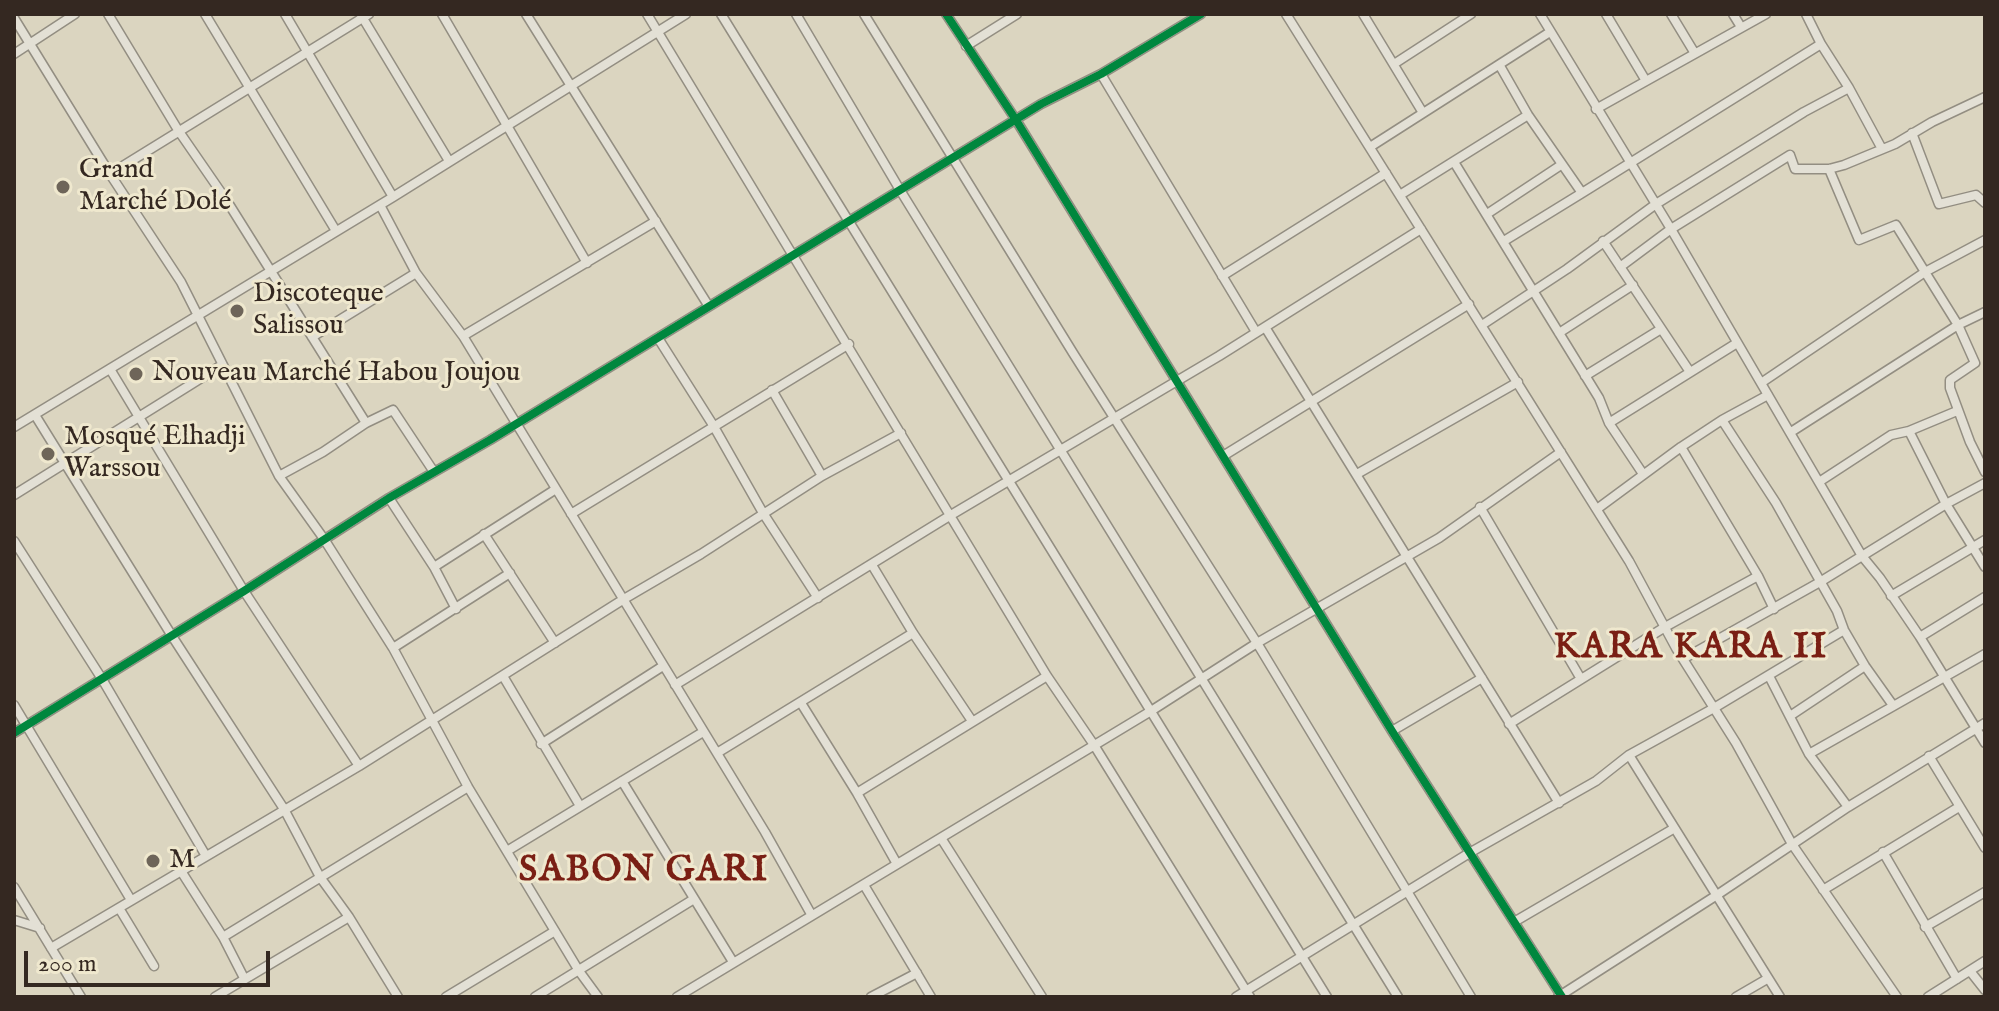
<!DOCTYPE html>
<html>
<head>
<meta charset="utf-8">
<style>
	body { margin:0 }
	#map { position:relative; width:1999px; height:1011px; overflow:hidden; background:#dbd5c0; font-family:"IM FELL English",serif }
	canvas { display:block }
	.frame { position:absolute; inset:0; border:16px solid #342821; pointer-events:none }
	.scale { position:absolute; left:24px; top:951px; width:246px; height:36px; box-sizing:border-box; border:4px solid #342821; border-top:0; padding-left:10px; font-size:24px; line-height:28px; white-space:nowrap; color:#342821; -webkit-text-stroke:6px #efe8ce; paint-order:stroke }
</style>
</head>
<body>
<div id="map">
<canvas width="1999" height="1011"></canvas>
<div class="frame"></div>
<div class="scale">200 m</div>
</div>
<script>
const ctx = document.querySelector('canvas').getContext('2d');
ctx.lineJoin = 'round';
const toPath = rows => new Path2D(rows.map(r => 'M' + r).join(''));
function trace(path, color, width, dash) { ctx.strokeStyle = color; ctx.lineWidth = width; ctx.lineCap = dash ? 'butt' : 'round'; ctx.setLineDash(dash || []); ctx.stroke(path); }
function label(font, color, halo, rows, align = 'center') {
  ctx.font = font + ' "IM FELL English",serif'; ctx.lineWidth = 6; ctx.setLineDash([]); ctx.textBaseline = 'middle'; ctx.strokeStyle = halo; ctx.fillStyle = color; for (const [text, x, y, turn = 0] of rows) {
    ctx.save(); ctx.translate(x, y); ctx.rotate((+turn || 0) * Math.PI / 180); ctx.textAlign = isNaN(turn) ? turn : align; if (halo) ctx.strokeText(text, 0, 0); ctx.fillText(text, 0, 0); ctx.restore();
  }
}
const minor = toPath([
	[108,14,178,130,227,201,366,423],
	[205,14,336,231],
	[285,14,393,197],
	[442,14,587,263],
	[526,14,708,305],
	[647,14,1047,676,1094,745,1250,997],
	[721,14,1327,997],
	[796,14,900,190,1398,997],
	[864,14,1073,353,1257,643,1471,997],
	[946,14,1016,120,1392,731,1562,997],
	[1286,14,1629,561,1676,648,1736,743,1792,844,1897,997],
	[1363,14,1423,113],
	[1540,14,1671,229,1862,556,1880,578,1920,637,1985,743],
	[1606,14,1646,81],
	[1671,14,1694,52],
	[1733,14,1741,27],
	[361,15,449,161],
	[14,18,110,174,181,282,279,476,324,539,393,648,468,787,579,971,598,997],
	[966,46,1017,14],
	[14,54,75,14],
	[1394,64,1471,14],
	[1500,66,1528,115,1582,193,1821,44,1806,14],
	[1101,74,1256,332],
	[1849,88,1882,149],
	[1596,109,1766,14],
	[1912,133,1939,204,1976,195,1985,203],
	[1370,147,1550,32],
	[1454,162,1599,398,1609,423,1643,474],
	[1829,169,1859,240,1896,225,1925,272,1985,240],
	[110,174,369,14],
	[1400,195,1528,115],
	[380,205,416,273,463,336,765,832,811,914],
	[1487,214,1561,165],
	[1504,241,1582,193],
	[1603,241,1690,372],
	[1620,267,1671,229,1790,155,1795,169,1829,169,1844,165,1895,144,1932,122,1985,97],
	[1222,276,1386,173],
	[1482,325,1567,269,1656,204,1804,112,1849,88,1821,44],
	[1265,327,1559,803],
	[1559,333,1633,285],
	[463,336,656,221],
	[312,337,416,273],
	[658,338,713,425,763,513,818,598],
	[110,369,244,591,359,766],
	[1585,376,1661,329],
	[1761,383,1925,272,1958,325,1975,363,1950,380,1950,388,1970,442,1985,472],
	[772,390,822,476],
	[35,415,172,636,284,809,320,877,349,917,398,997],
	[1722,420,1776,503,1837,611,1844,630,1865,666,1892,704],
	[1609,423,1737,343],
	[14,427,393,197,686,14],
	[1909,431,1957,411],
	[1791,432,1958,325,1985,312],
	[1681,447,1758,576],
	[1223,456,1469,304],
	[1357,474,1518,382],
	[279,476,323,452,366,423,393,410,434,472],
	[1819,482,1891,435,1909,431,1946,504,1985,567],
	[14,495,222,365],
	[389,498,434,567,456,609],
	[1480,507,1581,679],
	[1597,509,1681,447,1722,420,1768,395],
	[571,514,849,344],
	[484,534,555,643],
	[14,541,102,679,206,856],
	[872,565,913,633,972,721],
	[434,567,556,489],
	[1891,596,1985,540],
	[1920,637,1985,597],
	[393,648,510,573],
	[1683,659,1820,582,1946,504,1985,483],
	[503,676,580,806],
	[1769,676,1809,754,1848,807],
	[675,685,951,515,1219,356,1421,229],
	[801,703,857,793,897,864],
	[14,705,131,900],
	[1790,716,1865,666],
	[1509,724,1665,627,1758,576,1774,609],
	[1392,731,1482,678],
	[14,733,244,591,389,498,490,440,1041,104,1101,74,1201,14],
	[541,744,663,666],
	[717,753,913,633],
	[1809,754,1985,654],
	[1629,755,1780,997],
	[1929,756,1985,848],
	[622,781,733,962],
	[857,793,1047,676],
	[941,838,1042,997],
	[507,851,703,732],
	[1883,852,1957,979],
	[181,871,223,937,244,978],
	[864,885,931,997],
	[14,887,81,997],
	[1823,890,1959,807],
	[119,908,154,966],
	[14,920,40,928],
	[1514,922,1673,829],
	[1925,927,1985,892],
	[223,937,468,787],
	[51,948,359,766,624,599,701,554,822,476,901,433],
	[1970,971,1985,990],
	[215,997,349,917],
	[446,997,555,931],
	[535,997,694,899],
	[677,997,1151,711,1257,643,1439,538,1561,452],
	[871,997,917,973],
	[1236,997,1471,852,1596,781,1629,755,1714,708,1844,630],
	[1558,997,1717,895,1848,807,1985,723],
	[1736,997,1767,979],
	[1928,997,1985,961]
]);
trace(minor, '#938e82', 11);
trace(minor, '#e3e0d5', 8);
trace(toPath([
	[946,14,1016,120,1392,731,1562,997],
	[14,733,244,591,389,498,490,440,1041,104,1101,74,1201,14]
]), '#00873e', 8);
for (const [x, y, r, color] of [
	[63,187,8,"#6e6559"],
	[237,311,8,"#6e6559"],
	[136,374,8,"#6e6559"],
	[48,454,8,"#6e6559"],
	[153,861,8,"#6e6559"]
]) { const dot = new Path2D(); dot.arc(x, y, r, 0, 2 * Math.PI); ctx.fillStyle = color; ctx.fill(dot); trace(dot, '#efe8ce', 3); }
label('28px', '#342821', '#efe8ce', [
	["Grand",79,171],
	["Marché Dolé",79,203],
	["Discoteque",253,295],
	["Salissou",253,327],
	["Nouveau Marché Habou Joujou",152,374],
	["Mosqué Elhadji",64,438],
	["Warssou",64,470],
	["M",169,861]
], 'left');
ctx.letterSpacing = '2px';
label('bold 36px', '#7a1f14', '#efe8ce', [
	["KARA KARA II",1691,650],
	["SABON GARI",644,873]
]);
ctx.letterSpacing = '0px';
</script>
</body>
</html>
